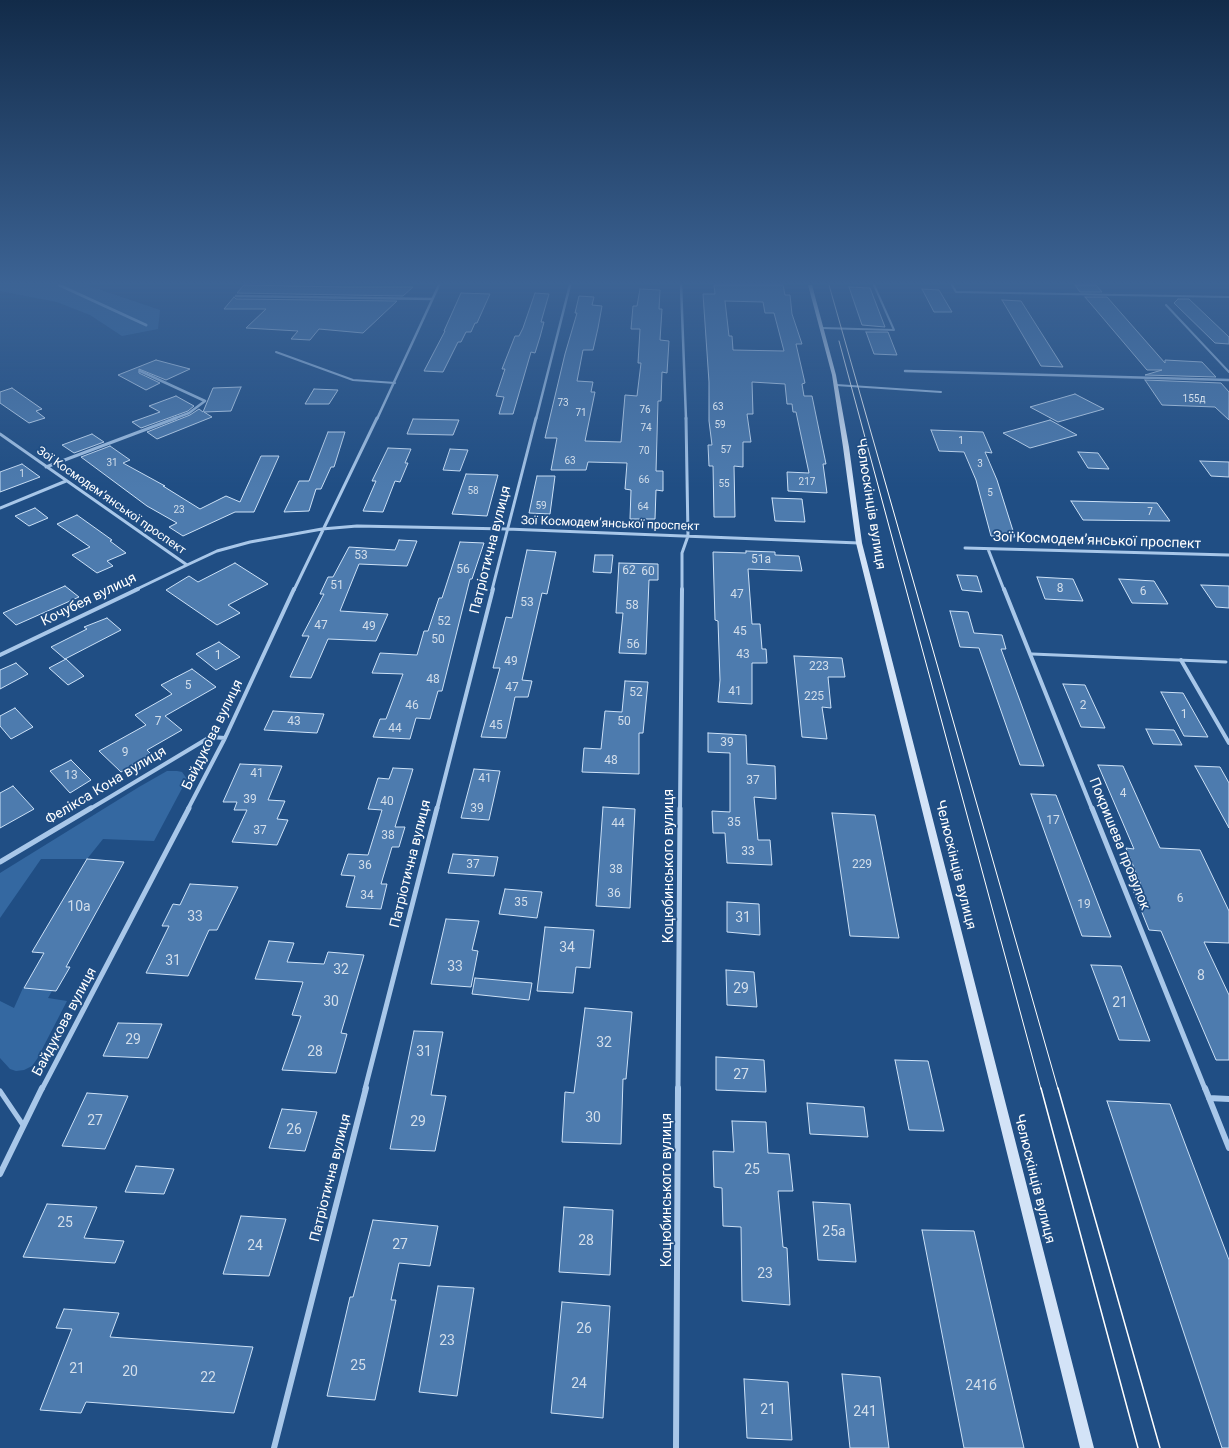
<!DOCTYPE html>
<html>
<head>
<meta charset="utf-8">
<style>
	body { margin:0 }
	canvas { display:block; background:#204e84 }
</style>
</head>
<body>
<canvas width="1229" height="1448"></canvas>
<script>
const ctx = document.querySelector('canvas').getContext('2d');
ctx.lineJoin = 'round';
function fillPath(path, color) { ctx.fillStyle = color; ctx.fill(path, 'evenodd'); }
const toPath = rows => new Path2D(rows.map(r => 'M' + r).join(''));
function trace(path, color, width, dash) { ctx.strokeStyle = color; ctx.lineWidth = width; ctx.lineCap = dash ? 'butt' : 'round'; ctx.setLineDash(dash || []); ctx.stroke(path); }
function label(font, color, halo, rows, align = 'center') {
  ctx.font = font + ' Roboto,sans-serif'; ctx.lineWidth = 3.5; ctx.setLineDash([]); ctx.textBaseline = 'middle'; ctx.strokeStyle = halo; ctx.fillStyle = color; for (const [text, x, y, turn = 0] of rows) {
    ctx.save(); ctx.translate(x, y); ctx.rotate((+turn || 0) * Math.PI / 180); ctx.textAlign = isNaN(turn) ? turn : align; if (halo) ctx.strokeText(text, 0, 0); ctx.fillText(text, 0, 0); ctx.restore();
  }
}
fillPath(toPath([
	[0,285,86,285,160,310,158,329,122,336,90,315,57,302,0,291],
	[167,771,177,771,182,772,187,779,154,841,103,839,87,859,41,859,0,918,0,873,139,787],
	[23,988,52,991,48,998,67,1001,37,1059,32,1066,24,1070,16,1071,10,1069,0,1058,0,1001,14,1008]
]), '#3468a1');
trace(toPath([
	[59,285,146,325]
]), '#9bc2eb', 3);
const building = toPath([
	[244,285,343,287,413,287,403,296,237,293,244,285],
	[714,285,783,285,785,295,790,295,792,314,802,344,796,344,805,383,802,384,804,396,812,396,826,464,823,464,827,493,788,491,787,472,809,473,796,412,793,412,792,404,787,404,785,384,752,382,753,414,747,414,751,442,743,442,743,467,734,466,735,517,714,517,713,466,709,466,708,445,712,445,709,421,709,382,703,294,715,294,714,285],
	[725,301,763,302,765,313,774,313,784,351,733,350,732,336,729,336,725,301],
	[1075,285,1096,285,1102,292,1080,292,1075,285],
	[849,287,870,288,885,327,862,325,849,287],
	[640,289,660,290,659,309,662,309,660,340,669,341,667,373,662,372,661,401,658,401,656,471,663,471,663,491,656,490,655,519,630,519,631,490,625,489,627,463,588,462,586,470,551,470,557,438,545,438,565,354,577,313,575,313,579,296,594,297,592,305,602,306,598,328,593,350,583,350,577,381,593,382,591,392,595,392,585,441,621,442,625,395,637,396,641,363,638,363,640,329,631,329,633,306,637,306,640,289],
	[922,289,939,290,952,312,934,312,922,289],
	[461,293,490,294,477,323,475,323,471,332,466,332,461,342,458,342,443,372,424,371,445,331,444,331,461,293],
	[535,293,549,294,541,322,544,322,540,337,535,353,531,352,513,414,499,414,504,397,496,396,505,369,502,369,515,336,519,336,523,328,535,293],
	[234,297,236,299,397,301,363,333,319,329,310,340,291,339,298,331,246,328,266,309,224,309,234,297],
	[1085,297,1107,297,1165,363,1165,360,1202,362,1216,377,1145,375,1162,370,1147,370,1085,297],
	[1178,299,1189,299,1229,337,1229,344,1215,343,1174,303,1178,299],
	[1002,300,1021,301,1063,367,1041,366,1002,300],
	[866,332,888,332,897,355,874,354,866,332],
	[156,360,190,369,166,380,139,369,139,373,160,383,146,390,118,375,156,360],
	[1145,380,1221,383,1229,392,1229,420,1215,407,1162,405,1145,380],
	[241,387,231,411,204,412,212,417,157,439,147,432,190,415,199,409,203,412,213,388,241,387],
	[12,388,42,409,36,411,45,418,29,423,0,403,0,392,12,388],
	[314,389,338,390,329,404,305,404,314,389],
	[1075,394,1104,409,1058,422,1030,407,1075,394],
	[176,396,194,406,188,411,141,428,132,422,160,412,149,406,176,396],
	[413,419,459,420,453,435,407,434,413,419],
	[1050,420,1077,435,1030,448,1003,433,1050,420],
	[931,430,983,432,992,453,985,452,997,480,1015,537,991,536,976,480,964,452,939,451,931,430],
	[328,432,345,432,334,467,331,467,321,489,316,489,309,511,284,512,299,481,309,481,328,432],
	[92,434,104,442,74,453,62,445,92,434],
	[110,446,130,460,123,463,165,486,163,486,200,509,226,496,240,502,261,456,279,456,254,512,235,512,183,536,169,527,177,523,147,506,81,457,110,446],
	[388,448,411,449,405,463,408,463,400,482,395,481,383,512,363,511,376,481,372,481,388,448],
	[450,449,468,450,460,471,443,470,450,449],
	[1078,452,1098,453,1109,469,1088,468,1078,452],
	[1200,461,1229,462,1229,477,1211,476,1200,461],
	[22,464,40,477,0,492,0,472,22,464],
	[466,474,498,475,487,516,452,514,466,474],
	[537,476,555,476,550,514,529,513,537,476],
	[772,498,802,499,805,522,775,521,772,498],
	[1071,501,1157,503,1170,521,1083,520,1071,501],
	[35,508,48,518,29,526,15,516,35,508],
	[77,515,112,540,110,541,126,553,107,561,113,566,97,573,72,555,90,547,57,524,77,515],
	[399,540,417,541,407,566,359,564,340,611,388,614,376,641,328,639,311,678,290,677,309,636,302,636,324,594,320,594,328,577,333,577,349,547,395,550,399,540],
	[460,542,484,543,472,579,470,579,442,691,438,691,430,719,416,718,410,739,373,737,380,719,386,719,403,674,372,673,380,653,417,655,424,631,428,631,439,598,442,598,460,542],
	[527,550,556,552,547,594,542,593,522,680,532,681,528,697,515,697,506,738,481,737,500,668,493,668,506,617,512,618,527,550],
	[746,551,775,552,775,555,799,556,802,571,748,569,752,624,760,624,762,649,766,649,767,663,752,663,752,704,718,702,720,680,718,621,715,620,713,552,746,553,746,551],
	[595,555,613,555,611,573,593,572,595,555],
	[235,563,268,584,228,605,240,613,217,625,166,590,189,576,198,582,235,563],
	[619,563,658,564,658,580,649,580,646,654,619,653,623,613,616,613,619,563],
	[957,575,977,576,982,592,962,590,957,575],
	[1037,577,1073,579,1083,601,1045,599,1037,577],
	[1119,579,1154,581,1168,604,1132,603,1119,579],
	[1201,585,1229,586,1229,608,1216,607,1201,585],
	[65,586,79,597,16,625,3,613,65,586],
	[950,611,968,612,974,633,1002,635,1006,649,1001,649,1044,766,1020,765,979,648,960,647,950,611],
	[107,618,121,630,65,659,51,647,87,629,84,627,107,618],
	[219,642,240,657,216,670,196,654,219,642],
	[794,656,842,658,845,677,828,677,831,708,822,707,827,739,802,737,794,656],
	[66,659,84,676,68,685,49,668,66,659],
	[16,663,28,674,0,689,0,670,16,663],
	[192,669,216,687,165,716,182,730,147,750,151,754,121,772,99,751,146,725,135,715,172,694,161,685,192,669],
	[625,681,648,682,643,733,639,733,639,774,582,772,584,748,601,749,605,711,622,712,625,681],
	[1063,684,1085,685,1105,728,1081,727,1063,684],
	[1161,692,1183,693,1208,737,1184,736,1161,692],
	[15,708,33,727,11,739,0,726,0,716,15,708],
	[273,711,324,714,317,733,264,730,273,711],
	[1146,729,1174,730,1182,745,1153,744,1146,729],
	[708,733,746,735,747,764,775,766,776,799,754,797,758,840,770,840,772,865,727,863,725,833,713,833,712,811,730,812,730,753,708,752,708,733],
	[71,760,91,780,70,793,50,771,71,760],
	[240,764,282,766,268,800,285,801,277,819,288,820,277,845,232,842,247,810,234,810,237,802,223,802,240,764],
	[1098,765,1123,766,1160,848,1200,850,1229,911,1229,943,1204,942,1229,995,1229,1060,1216,1060,1161,931,1149,930,1131,885,1141,885,1126,848,1134,849,1098,765],
	[1195,766,1220,767,1229,783,1229,828,1195,766],
	[393,768,413,769,395,827,405,827,399,847,392,847,381,884,387,884,381,909,346,907,355,876,341,875,348,854,368,855,382,810,368,809,378,778,389,779,393,768],
	[474,769,500,771,489,820,461,818,474,769],
	[13,786,34,809,0,828,0,793,13,786],
	[1031,794,1056,795,1111,937,1082,936,1031,794],
	[603,807,635,809,630,908,596,906,603,807],
	[832,813,875,815,899,938,850,936,832,813],
	[453,854,498,857,494,876,448,873,453,854],
	[87,859,124,862,66,967,70,967,56,991,24,988,44,953,32,952,87,859],
	[190,884,238,887,217,930,209,930,188,976,146,973,169,926,162,926,173,904,180,905,190,884],
	[505,889,542,892,537,918,499,914,505,889],
	[727,902,759,904,760,935,727,932,727,902],
	[446,919,479,921,472,950,478,951,471,987,431,984,446,919],
	[545,927,594,930,590,968,576,967,573,993,537,991,545,927],
	[269,941,294,943,287,962,324,964,328,952,364,955,341,1033,347,1034,336,1073,282,1070,301,1016,292,1015,303,982,255,979,269,941],
	[1091,965,1121,966,1150,1041,1119,1040,1091,965],
	[726,970,754,972,757,1007,727,1005,726,970],
	[475,978,532,983,529,1000,472,994,475,978],
	[585,1008,632,1012,626,1079,623,1079,621,1144,562,1142,565,1092,574,1093,585,1008],
	[118,1023,162,1024,148,1058,103,1056,118,1023],
	[414,1031,443,1032,431,1095,446,1096,435,1151,390,1149,414,1031],
	[716,1057,764,1060,766,1092,716,1090,716,1057],
	[895,1060,928,1061,944,1131,909,1130,895,1060],
	[87,1093,128,1096,105,1149,62,1146,87,1093],
	[1107,1101,1170,1104,1229,1260,1229,1448,1222,1448,1107,1101],
	[807,1103,864,1107,868,1137,810,1134,807,1103],
	[282,1109,317,1112,305,1151,269,1148,282,1109],
	[732,1121,766,1122,768,1153,789,1154,793,1191,778,1191,783,1247,787,1248,790,1305,742,1301,741,1227,723,1226,722,1188,714,1187,713,1151,734,1152,732,1121],
	[136,1166,174,1169,164,1194,125,1192,136,1166],
	[813,1202,850,1204,856,1262,818,1260,813,1202],
	[47,1204,97,1207,84,1238,124,1241,115,1263,23,1257,47,1204],
	[564,1207,613,1210,610,1275,559,1272,564,1207],
	[241,1216,286,1219,269,1276,223,1274,241,1216],
	[373,1220,438,1226,430,1266,399,1263,391,1300,396,1300,375,1400,327,1396,350,1297,353,1297,373,1220],
	[922,1230,974,1231,1024,1448,964,1448,922,1230],
	[438,1286,474,1288,457,1396,419,1392,438,1286],
	[562,1302,610,1306,603,1418,551,1413,562,1302],
	[64,1309,119,1313,110,1337,253,1347,234,1413,86,1402,81,1413,40,1410,72,1329,56,1328,64,1309],
	[842,1374,880,1377,889,1448,850,1448,842,1374],
	[744,1379,788,1382,792,1440,747,1438,744,1379]
]);
fillPath(building, '#4d7bae');
trace(building, '#cce1f7', 1);
trace(toPath([
	[952,285,956,292,1229,297],
	[1166,305,1229,372],
	[822,328,894,330,874,285],
	[276,352,353,380,395,383],
	[836,385,941,392]
]), '#a8c7e9', 2);
trace(toPath([
	[1032,654,1226,662]
]), '#a8c7e9', 3);
trace(toPath([
	[0,1091,23,1125]
]), '#a8c7e9', 5);
trace(toPath([
	[681,285,686,419],
	[236,296,432,299],
	[140,371,205,401,189,413,173,419],
	[905,371,1229,380],
	[377,419,439,285],
	[536,419,570,285]
]), '#a8c7e9', 2.5);
trace(toPath([
	[0,434,187,565,217,551,250,542,322,529,357,526,507,529,859,543],
	[46,467,176,418],
	[0,508,66,481],
	[965,548,1229,555],
	[988,549,1004,590],
	[135,590,187,565],
	[294,590,377,418],
	[492,590,536,418],
	[682,590,682,553,688,536,686,418]
]), '#a8c7e9', 3);
trace(toPath([
	[1004,589,1092,809],
	[0,655,138,589],
	[1181,660,1229,743],
	[90,809,210,737,225,738],
	[188,809,225,738,294,589],
	[437,809,493,589],
	[680,809,682,589]
]), '#a8c7e9', 4);
trace(toPath([
	[1092,808,1205,1089],
	[0,862,91,808],
	[42,1089,189,808],
	[365,1089,437,808],
	[678,1089,680,808]
]), '#a8c7e9', 5);
trace(toPath([
	[1205,1088,1229,1148],
	[1209,1098,1229,1099],
	[0,1174,42,1088],
	[274,1448,366,1088],
	[676,1448,678,1088]
]), '#a8c7e9', 6);
fillPath(toPath([
	[808,285,812,285,836,375,849,447,862,543,1094,1448,1080,1448,856,543,843,447,832,375,808,285]
]), '#d3e3f7');
trace(toPath([
	[829,285,1058,1089],
	[839,341,1041,1089]
]), '#fff', 1);
trace(toPath([
	[1041,1088,1138,1448],
	[1058,1088,1160,1448]
]), '#fff', 1.5);
const sky = ctx.createLinearGradient(0, 0, 0, 488);
sky.addColorStop(0, '#122b49');
sky.addColorStop(0.58, '#3c6394');
sky.addColorStop(1, '#3c639400');
ctx.fillStyle = sky;
ctx.fillRect(0, 0, 1229, 488);
label('10px', '#d2deeb', null, [
	["155д",1194,399],
	["73",563,403],
	["63",718,407],
	["76",645,410],
	["71",581,413],
	["59",720,425],
	["74",646,428],
	["1",961,441],
	["57",726,450],
	["70",644,451],
	["63",570,461],
	["31",112,463],
	["3",980,464],
	["1",22,474],
	["66",644,480],
	["217",807,482],
	["55",724,484],
	["58",473,491],
	["5",990,493],
	["59",541,506],
	["64",643,507],
	["23",179,510],
	["7",1150,512]
]);
label('12px', '#fff', '#204e84', [
	["Зої Космодем’янської проспект",111,501,35],
	["Зої Космодем’янської проспект",610,524,2]
]);
label('12px', '#d2deeb', null, [
	["53",361,556],
	["51а",761,560],
	["56",463,570],
	["62",629,571],
	["60",648,572],
	["51",337,586],
	["8",1060,589],
	["6",1143,592],
	["47",737,595],
	["53",527,603],
	["58",632,606],
	["52",444,622],
	["47",321,626],
	["49",369,627],
	["45",740,632],
	["50",438,640],
	["56",633,645],
	["43",743,655],
	["1",218,656],
	["49",511,662],
	["223",819,667],
	["48",433,680],
	["5",188,686],
	["47",512,688],
	["41",735,692],
	["52",636,693],
	["225",814,697],
	["46",412,706],
	["2",1083,706],
	["1",1184,715],
	["7",158,722],
	["43",294,722],
	["50",624,722],
	["45",496,726],
	["44",395,729],
	["39",727,743],
	["9",125,753],
	["48",611,761],
	["41",257,774],
	["13",71,776],
	["41",485,779],
	["37",753,781],
	["4",1123,794],
	["39",250,800],
	["40",387,802],
	["39",477,809],
	["17",1053,821],
	["35",734,823],
	["44",618,824],
	["37",260,831],
	["38",388,836],
	["33",748,852],
	["37",473,865],
	["229",862,865],
	["36",365,866],
	["38",616,870],
	["36",614,894],
	["34",367,896],
	["6",1180,899],
	["35",521,903],
	["19",1084,905]
]);
label('14px', '#fff', '#204e84', [
	["Челюскінців вулиця",870,504,81],
	["Зої Космодем’янської проспект",1097,541,2],
	["Патріотична вулиця",491,550,-76],
	["Кочубея вулиця",89,600,-26],
	["Байдукова вулиця",213,735,-64],
	["Фелікса Кона вулиця",106,786,-31],
	["Покришева провулок",1119,844,68],
	["Патріотична вулиця",411,864,-76],
	["Челюскінців вулиця",955,865,76],
	["Коцюбинського вулиця",669,866,-90],
	["Байдукова вулиця",65,1022,-62],
	["Патріотична вулиця",331,1178,-76],
	["Челюскінців вулиця",1034,1179,76],
	["Коцюбинського вулиця",667,1190,-90]
]);
label('14px', '#d2deeb', null, [
	["10а",79,907],
	["33",195,917],
	["31",743,918],
	["34",567,948],
	["31",173,961],
	["33",455,967],
	["32",341,970],
	["8",1201,976],
	["29",741,989],
	["30",331,1002],
	["21",1120,1003],
	["29",133,1040],
	["32",604,1043],
	["28",315,1052],
	["31",424,1052],
	["27",741,1075],
	["30",593,1118],
	["27",95,1121],
	["29",418,1122],
	["26",294,1130],
	["25",752,1170],
	["25",65,1223],
	["25а",834,1232],
	["28",586,1241],
	["27",400,1245],
	["24",255,1246],
	["23",765,1274],
	["26",584,1329],
	["23",447,1341],
	["25",358,1366],
	["21",77,1369],
	["20",130,1372],
	["22",208,1378],
	["24",579,1384],
	["241б",981,1386],
	["21",768,1410],
	["241",865,1412]
]);
</script>
</body>
</html>
